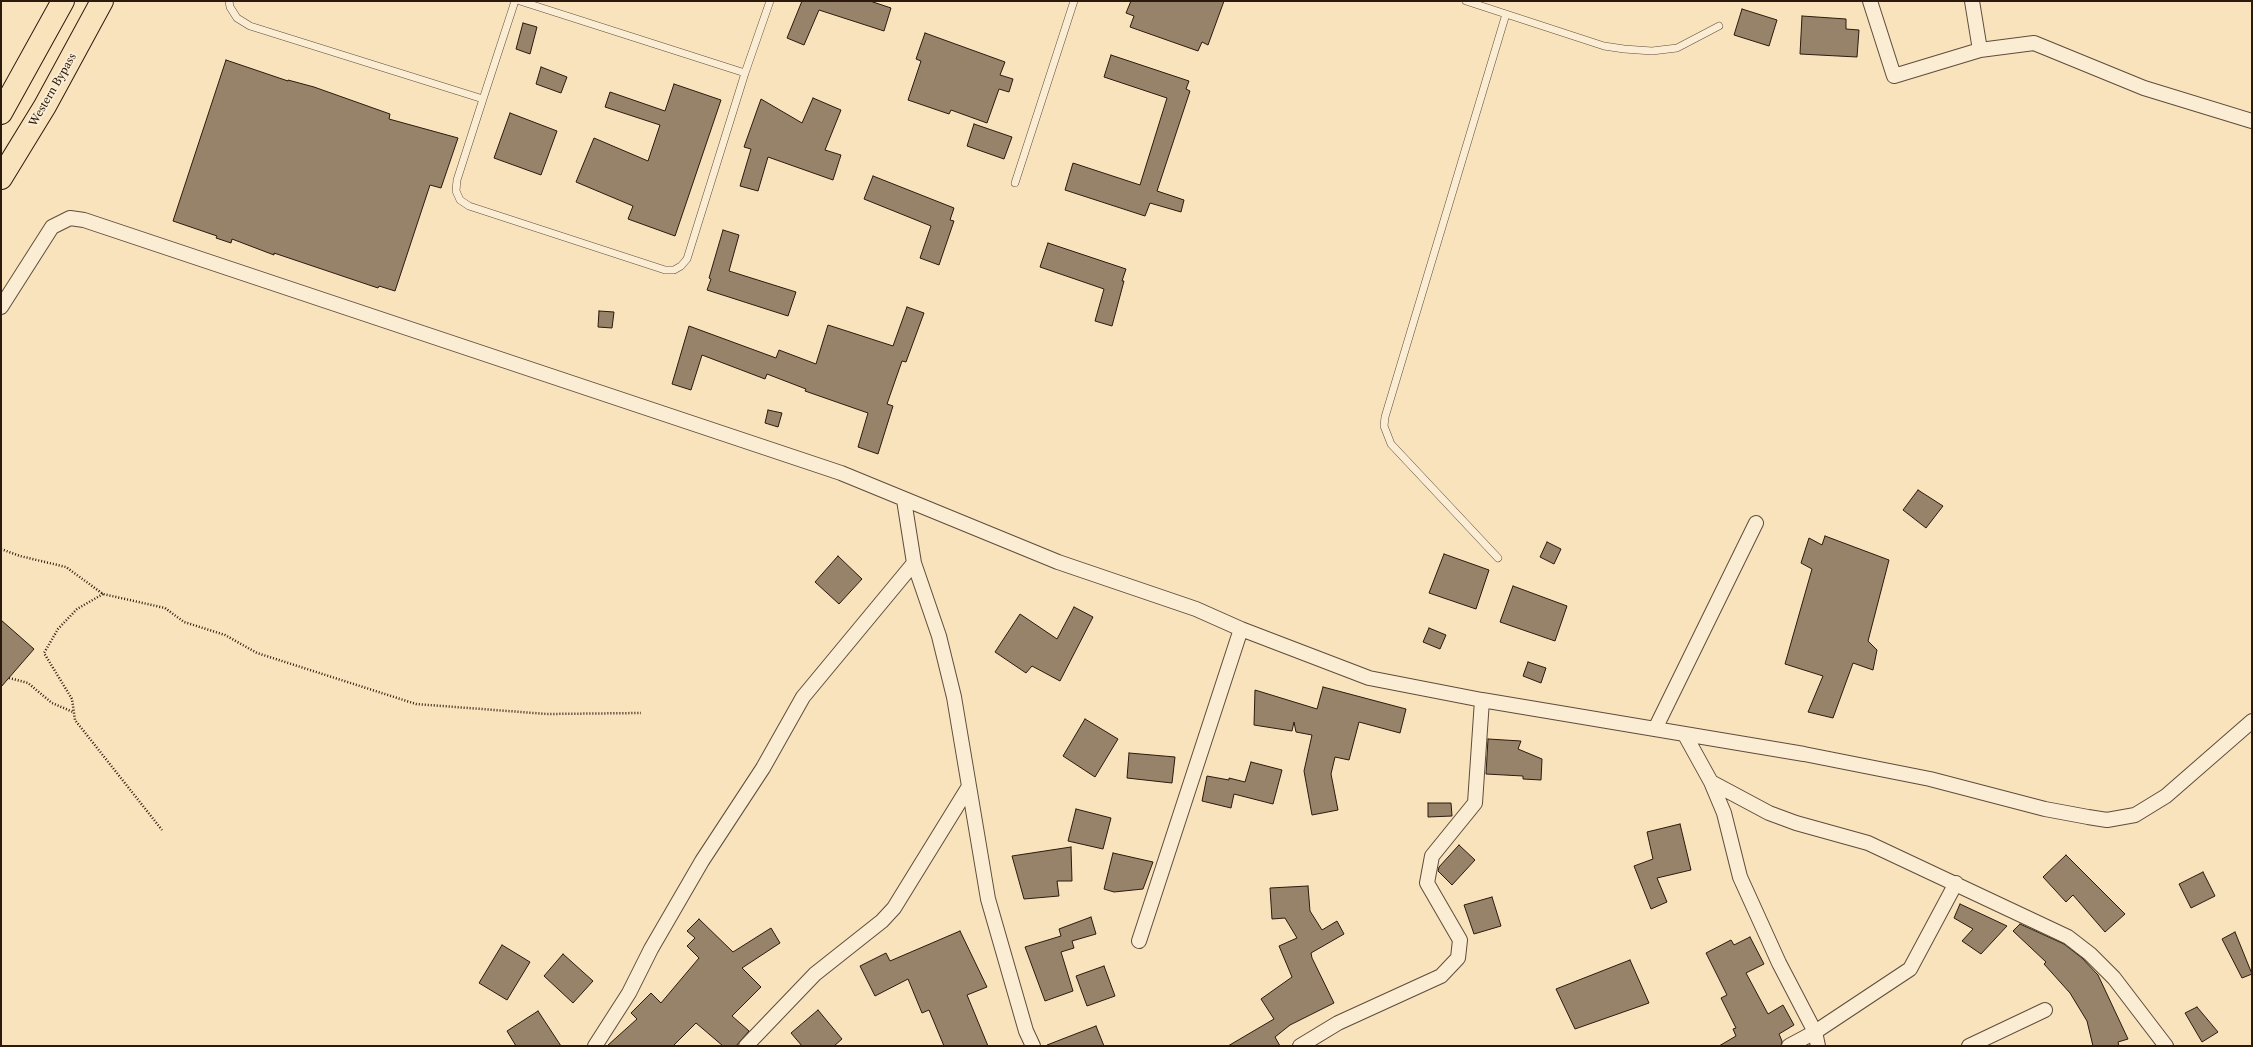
<!DOCTYPE html>
<html>
<head>
<meta charset="utf-8">
<style>
	body { margin:0 }
	#map { position:relative; width:2253px; height:1047px; overflow:hidden; background:#f8e3bd; font-family:"Libre Caslon Text",serif }
	canvas { display:block }
	.frame { position:absolute; inset:0; border:2px solid #2c1a0e; pointer-events:none }
</style>
</head>
<body>
<div id="map">
<canvas width="2253" height="1047"></canvas>
<div class="frame"></div>
</div>
<script>
const ctx = document.querySelector('canvas').getContext('2d');
ctx.lineJoin = 'round';
function fillPath(path, color) { ctx.fillStyle = color; ctx.fill(path, 'evenodd'); }
const toPath = rows => new Path2D(rows.map(r => 'M' + r).join(''));
function trace(path, color, width, dash) { ctx.strokeStyle = color; ctx.lineWidth = width; ctx.lineCap = dash ? 'butt' : 'round'; ctx.setLineDash(dash || []); ctx.stroke(path); }
function label(font, color, halo, rows, align = 'center') {
  ctx.font = font + ' "Libre Caslon Text",serif'; ctx.lineWidth = 4; ctx.setLineDash([]); ctx.textBaseline = 'middle'; ctx.strokeStyle = halo; ctx.fillStyle = color; for (const [text, x, y, turn = 0] of rows) {
    ctx.save(); ctx.translate(x, y); ctx.rotate((+turn || 0) * Math.PI / 180); ctx.textAlign = isNaN(turn) ? turn : align; if (halo) ctx.strokeText(text, 0, 0); ctx.fillText(text, 0, 0); ctx.restore();
  }
}
const building = toPath([
	[802,1,870,1,891,8,884,31,819,10,804,45,787,38,802,1],
	[1131,1,1224,1,1208,45,1202,42,1198,51,1130,27,1134,16,1126,13,1131,1],
	[1742,9,1777,20,1769,46,1734,35,1742,9],
	[1802,16,1846,19,1846,29,1859,30,1857,57,1800,54,1802,16],
	[523,23,537,27,530,54,516,49,523,23],
	[925,33,1005,62,1000,75,1013,79,1009,92,999,89,987,123,951,110,949,114,908,100,921,61,916,59,925,33],
	[1111,55,1189,81,1186,89,1190,91,1157,191,1184,200,1181,212,1150,203,1145,216,1065,190,1073,163,1140,185,1167,98,1104,77,1111,55],
	[226,60,288,81,288,80,314,87,390,114,389,119,458,138,441,188,430,185,395,291,379,286,378,288,274,253,274,255,232,239,231,243,216,238,217,236,173,221,226,60],
	[541,67,567,77,561,93,536,84,541,67],
	[674,84,721,100,675,236,628,219,633,206,576,182,594,138,648,161,660,125,605,107,610,92,665,111,674,84],
	[813,98,841,110,825,150,841,155,833,180,768,157,758,191,740,186,751,149,744,147,761,99,802,123,813,98],
	[510,113,557,131,541,175,494,158,510,113],
	[974,124,1012,137,1004,159,967,146,974,124],
	[873,176,954,208,950,220,954,221,939,265,920,258,931,226,864,199,873,176],
	[723,230,739,235,729,271,796,292,788,316,707,290,711,279,709,278,723,230],
	[1048,243,1126,269,1122,281,1124,281,1112,326,1095,321,1104,289,1040,267,1048,243],
	[907,307,924,313,906,362,902,361,887,404,893,406,878,454,858,447,868,413,805,391,806,389,767,374,765,379,702,355,691,390,672,384,689,326,776,358,779,350,816,364,828,325,893,346,907,307],
	[599,311,614,312,612,328,598,327,599,311],
	[768,410,782,413,778,427,765,423,768,410],
	[1918,490,1943,506,1926,528,1903,510,1918,490],
	[1825,536,1889,560,1868,641,1877,650,1873,670,1853,663,1833,718,1808,712,1823,676,1785,664,1812,569,1801,563,1809,538,1822,545,1825,536],
	[1547,542,1561,549,1554,564,1540,557,1547,542],
	[1444,554,1489,570,1476,609,1429,593,1444,554],
	[838,556,862,579,839,604,815,582,838,556],
	[1513,586,1567,606,1555,641,1500,622,1513,586],
	[1074,607,1093,617,1060,681,1032,666,1026,673,995,652,1020,614,1057,639,1074,607],
	[1,620,34,649,1,687,1,620],
	[1429,628,1446,635,1440,649,1423,642,1429,628],
	[1528,662,1546,668,1541,683,1523,676,1528,662],
	[1323,687,1406,709,1400,733,1359,722,1349,760,1335,757,1331,774,1338,810,1312,815,1304,771,1312,735,1296,732,1294,722,1292,731,1254,725,1255,690,1317,709,1323,687],
	[1085,719,1118,739,1095,777,1063,756,1085,719],
	[1488,739,1521,741,1518,749,1542,759,1541,780,1523,779,1523,776,1486,774,1488,739],
	[1129,753,1175,757,1172,783,1127,778,1129,753],
	[1251,762,1282,770,1273,804,1234,794,1231,808,1202,801,1207,776,1229,780,1229,778,1245,782,1251,762],
	[1428,803,1451,803,1452,816,1428,817,1428,803],
	[1076,809,1111,818,1103,849,1068,841,1076,809],
	[1680,824,1691,870,1657,878,1667,902,1651,909,1634,866,1653,859,1647,832,1680,824],
	[1459,845,1475,860,1452,885,1438,871,1439,867,1459,845],
	[1071,847,1072,881,1057,881,1059,896,1024,899,1012,856,1071,847],
	[1113,853,1153,862,1143,889,1114,892,1104,889,1113,853],
	[2066,855,2125,914,2105,932,2073,895,2066,902,2043,877,2066,855],
	[2203,872,2215,896,2191,908,2179,884,2203,872],
	[1308,886,1310,911,1322,930,1337,921,1344,934,1311,953,1312,958,1334,1003,1290,1025,1275,1037,1280,1046,1228,1046,1274,1019,1261,999,1292,977,1279,946,1297,938,1285,918,1272,919,1270,888,1308,886],
	[1492,897,1501,926,1474,934,1464,905,1492,897],
	[1960,904,2007,926,1981,954,1962,941,1973,929,1954,918,1960,904],
	[1091,917,1096,934,1072,941,1074,948,1061,952,1073,991,1045,1001,1025,947,1061,936,1059,929,1091,917],
	[699,919,733,952,771,928,780,943,742,968,761,987,732,1016,749,1031,736,1046,723,1046,696,1023,673,1046,607,1046,637,1019,631,1013,651,993,661,1003,699,958,687,946,695,938,687,931,699,919],
	[2020,924,2064,944,2082,958,2098,975,2128,1039,2118,1042,2119,1046,2093,1046,2087,1021,2070,993,2044,964,2046,962,2013,931,2020,924],
	[960,931,987,987,967,995,988,1046,944,1046,929,1010,922,1013,908,979,875,996,860,966,886,953,890,961,960,931],
	[2235,932,2252,974,2242,978,2222,939,2235,932],
	[1750,937,1764,964,1746,973,1768,1014,1783,1005,1794,1025,1779,1034,1782,1041,1781,1046,1719,1046,1736,1036,1733,1029,1736,1028,1721,998,1727,995,1706,953,1731,940,1734,945,1750,937],
	[502,945,530,962,507,1000,479,983,502,945],
	[563,954,593,981,573,1003,544,976,563,954],
	[1630,960,1649,1003,1575,1029,1556,989,1630,960],
	[1104,966,1115,996,1087,1006,1076,976,1104,966],
	[2197,1007,2218,1032,2202,1042,2185,1013,2197,1007],
	[818,1010,842,1039,834,1046,802,1046,791,1033,818,1010],
	[538,1011,561,1046,516,1046,507,1031,538,1011],
	[1096,1026,1104,1046,1047,1046,1047,1045,1096,1026]
]);
fillPath(building, '#968369');
trace(building, '#2c1a0e', 1);
const service = toPath([
	[229,1,230,7,237,18,250,26,483,99,457,180,456,191,460,200,469,206,665,270,674,270,681,266,687,259,745,73,770,1],
	[520,1,745,73],
	[1466,1,1604,46,1624,49,1652,51,1677,48,1719,26],
	[483,99,515,1],
	[1015,183,1074,1],
	[1498,558,1391,444,1384,426,1385,417,1506,14]
]);
const minor = toPath([
	[1870,1,1894,76,1980,50,2034,43,2144,88,2252,121],
	[1972,1,1980,50],
	[1,307,52,227,70,218,84,220,841,473,1058,562,1196,609,1241,629,1369,678,1482,700,1804,754,1930,779,2045,809,2088,817,2107,820,2135,815,2166,796,2252,721],
	[904,500,914,563,939,636,954,697,988,899,1026,1031,1033,1046],
	[1655,729,1756,523],
	[1685,735,1711,782,1769,813,1796,823,1868,843,2068,937,2090,954,2114,978,2166,1046],
	[1711,782,1724,813,1740,877,1779,963,1815,1032,1818,1046],
	[1139,941,1241,629],
	[595,1046,629,993,651,949,702,861,763,768,803,697,914,563],
	[746,1046,815,974,882,921,894,908,968,788],
	[1300,1046,1338,1023,1441,976,1458,958,1460,940,1427,883,1432,856,1475,803,1482,700],
	[1789,1046,1815,1032,1910,969,1956,883],
	[1969,1046,2045,1010]
]);
const primary = toPath([
	[1,113,63,1],
	[1,178,45,106,102,1]
]);
trace(service, '#5f4c3a', 8);
trace(minor, '#5f4c3a', 16);
trace(primary, '#2c1a0e', 24);
trace(toPath([
	[1,549,20,556,66,567,103,594,165,608,184,622,225,635,257,653,416,704,547,714,641,713],
	[103,594,77,609,58,629,44,653,72,699,75,720,162,830],
	[9,678,28,683,52,703,73,712]
]), '#2c1a0e', 2.5, [1, 2]);
trace(service, '#faedd4', 7);
trace(minor, '#faedd4', 14);
trace(primary, '#f8e3bd', 22);
label('11px', '#2c1a0e', '#faedd4', [
	["Western Bypass",53,90,-60]
]);
</script>
</body>
</html>
